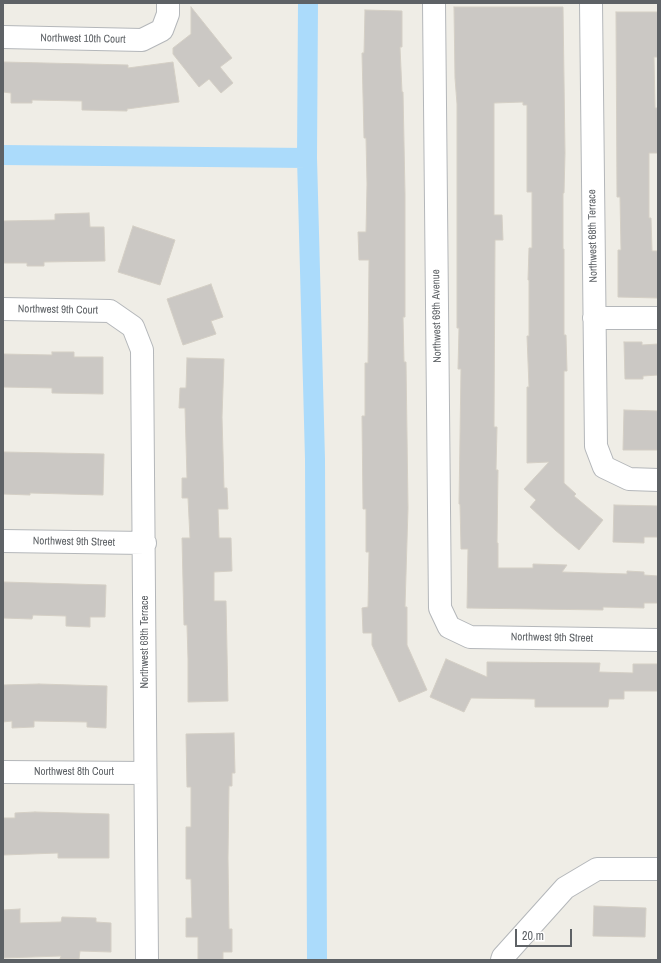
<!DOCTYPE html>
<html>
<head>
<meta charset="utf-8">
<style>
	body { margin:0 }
	#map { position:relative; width:661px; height:963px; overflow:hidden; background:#efede6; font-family:"Archivo Narrow",sans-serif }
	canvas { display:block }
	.frame { position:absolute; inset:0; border:4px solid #5e6266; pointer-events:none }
	.scale { position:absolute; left:515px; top:929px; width:57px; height:18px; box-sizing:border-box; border:2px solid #5e6266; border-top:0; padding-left:5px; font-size:12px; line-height:14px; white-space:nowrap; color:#5e6266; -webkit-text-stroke:3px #fff; paint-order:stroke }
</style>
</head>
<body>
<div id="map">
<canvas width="661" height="963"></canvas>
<div class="frame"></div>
<div class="scale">20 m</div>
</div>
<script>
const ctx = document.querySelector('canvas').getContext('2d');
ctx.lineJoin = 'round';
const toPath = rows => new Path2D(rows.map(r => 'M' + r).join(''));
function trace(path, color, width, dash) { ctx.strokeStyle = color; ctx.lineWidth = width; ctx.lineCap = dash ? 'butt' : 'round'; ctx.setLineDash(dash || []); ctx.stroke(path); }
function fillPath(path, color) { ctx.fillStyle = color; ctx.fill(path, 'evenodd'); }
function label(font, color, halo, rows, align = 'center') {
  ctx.font = font + ' "Archivo Narrow",sans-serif'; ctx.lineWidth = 3; ctx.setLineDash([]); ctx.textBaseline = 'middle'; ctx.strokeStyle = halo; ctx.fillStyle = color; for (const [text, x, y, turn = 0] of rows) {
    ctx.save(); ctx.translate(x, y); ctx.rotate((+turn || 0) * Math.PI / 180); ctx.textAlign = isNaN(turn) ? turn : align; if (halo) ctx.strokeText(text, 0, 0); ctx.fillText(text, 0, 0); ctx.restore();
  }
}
trace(toPath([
	[308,3,307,158,315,459,317,960],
	[3,155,307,158]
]), '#abdbfb', 20);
const building = toPath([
	[191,7,232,58,220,67,233,83,221,93,209,79,199,87,173,54,173,48,191,34,191,7],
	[454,7,563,7,565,153,564,193,563,193,563,249,564,249,564,335,566,335,567,371,564,371,564,483,576,494,574,496,603,520,579,550,555,530,530,507,536,500,524,489,549,462,527,463,527,387,529,387,527,336,529,336,529,280,528,280,529,248,532,248,532,192,527,192,527,105,523,105,523,102,494,103,494,215,502,215,503,240,495,240,494,427,497,427,496,470,498,470,497,543,498,543,498,568,533,568,533,564,567,565,562,572,627,574,627,571,644,572,644,575,658,576,658,603,644,603,644,608,603,607,603,610,467,608,468,549,461,549,460,504,459,504,461,369,458,369,459,328,457,328,457,104,455,78,454,7],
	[365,10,402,11,402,47,400,47,402,92,403,92,405,194,405,317,403,317,404,362,406,362,408,508,405,607,407,607,407,645,427,690,399,702,372,645,372,633,363,633,362,608,368,607,369,552,366,552,366,509,363,509,362,416,365,416,365,363,368,363,369,260,359,260,358,232,366,232,367,184,366,138,364,138,362,53,364,53,365,10],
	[616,12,658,12,658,57,654,57,655,108,658,108,658,153,649,153,649,218,651,218,652,251,658,251,658,298,618,297,618,250,621,250,620,197,617,197,616,12],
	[3,62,128,65,128,68,173,62,179,102,127,109,127,111,82,110,82,101,32,100,32,103,11,103,11,93,3,92,3,62],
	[89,213,90,227,104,227,105,261,44,262,44,266,27,266,27,263,3,263,3,221,55,220,55,214,89,213],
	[133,226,175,240,160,285,118,272,133,226],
	[211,284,223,317,211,321,216,334,183,345,167,299,211,284],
	[624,342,642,342,642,345,658,344,658,375,643,376,643,379,625,379,624,342],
	[52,352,74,352,74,357,103,357,103,394,52,393,52,388,3,387,3,354,52,355,52,352],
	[187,358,224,359,222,417,224,488,227,488,228,509,218,509,219,538,231,538,232,571,214,572,214,601,226,601,228,701,188,702,188,659,187,625,184,625,182,538,190,538,188,498,182,498,182,478,187,478,185,408,179,408,180,388,186,388,187,358],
	[624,410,658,411,658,450,623,450,624,410],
	[3,452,104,454,103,495,30,493,30,495,3,494,3,452],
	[614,505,658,506,658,537,644,537,644,543,613,542,614,505],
	[3,582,106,585,105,617,90,617,90,627,66,626,66,616,33,615,32,619,3,618,3,582],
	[446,659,487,677,487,662,600,663,599,672,633,673,633,664,658,664,658,691,624,691,624,699,609,699,608,707,535,707,535,699,471,698,464,712,430,697,446,659],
	[39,684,107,686,106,728,87,727,87,722,34,721,34,727,12,728,12,721,3,722,3,685,39,684],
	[234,733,235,773,232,773,232,786,229,786,228,858,229,929,232,929,232,952,223,952,223,960,198,960,198,937,186,937,186,918,192,918,191,879,186,879,186,827,191,827,191,787,187,787,186,734,234,733],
	[35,812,109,814,109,858,58,858,58,853,3,855,3,818,15,818,15,813,35,812],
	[594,906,646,908,645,937,593,936,594,906],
	[20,909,20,923,61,922,62,917,96,918,96,922,111,923,111,952,80,951,79,959,60,959,61,956,3,958,3,910,20,909]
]);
fillPath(building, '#cbc8c4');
trace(building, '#d4cfc5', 1);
const minor = toPath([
	[434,3,440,608,449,627,470,637,658,640],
	[591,3,596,446,604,467,629,479,658,480],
	[3,37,142,40,162,30,168,14,168,3],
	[3,309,110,311,133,327,142,350,147,960],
	[594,318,658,318],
	[3,541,145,543],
	[3,772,145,773],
	[502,960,503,957,565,888,597,869,658,869]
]);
trace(minor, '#b4b7ba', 24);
trace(minor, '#fff', 22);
label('11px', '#5e6266', '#fff', [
	["Northwest 10th Court",83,39,1],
	["Northwest 68th Terrace",593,236,-91],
	["Northwest 9th Court",58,310,1],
	["Northwest 69th Avenue",437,316,-91],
	["Northwest 9th Street",74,542,1],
	["Northwest 9th Street",552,638,1],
	["Northwest 69th Terrace",145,642,-90],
	["Northwest 8th Court",74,772]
]);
</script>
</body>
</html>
